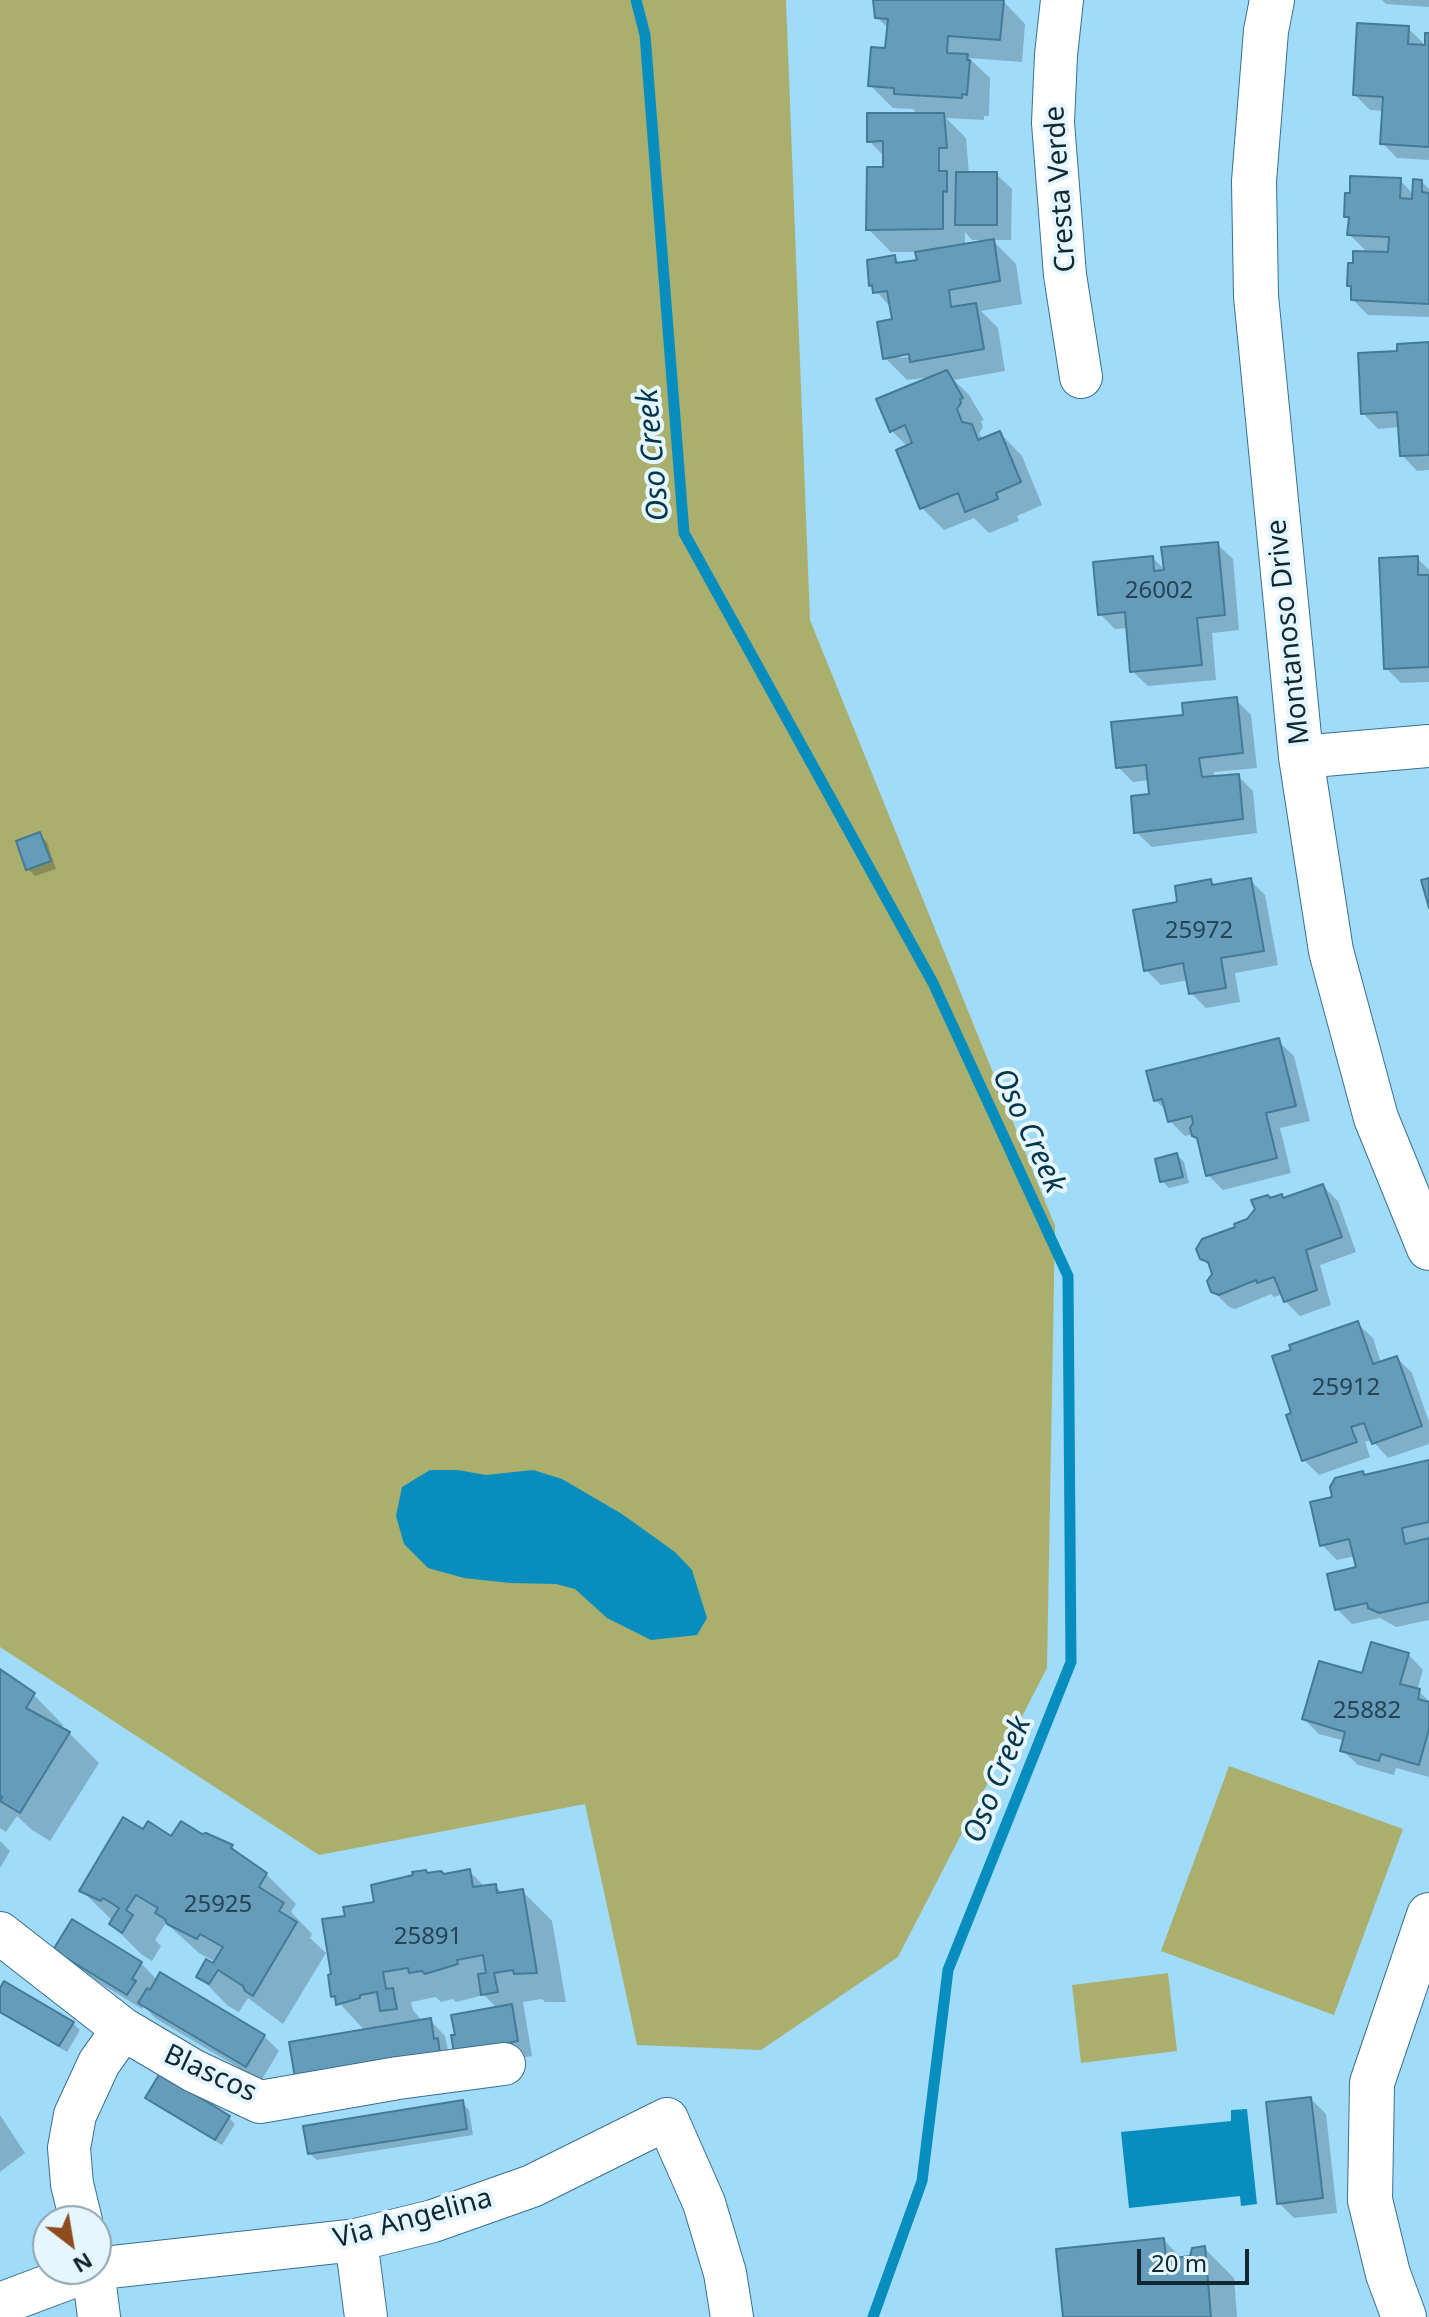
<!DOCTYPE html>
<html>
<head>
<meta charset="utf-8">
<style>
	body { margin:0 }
	#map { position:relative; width:1429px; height:2317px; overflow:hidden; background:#a1dbfa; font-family:"Noto Sans",sans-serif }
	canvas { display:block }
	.north { position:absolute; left:32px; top:2205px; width:80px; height:80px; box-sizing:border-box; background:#e5f6ff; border:2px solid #90a4ad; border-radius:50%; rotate:149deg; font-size:22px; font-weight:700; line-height:32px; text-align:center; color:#102833 }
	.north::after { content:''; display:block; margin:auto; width:28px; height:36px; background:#8f4c1d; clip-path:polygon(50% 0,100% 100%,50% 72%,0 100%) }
	.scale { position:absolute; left:1137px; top:2249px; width:112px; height:36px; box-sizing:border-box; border:4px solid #102833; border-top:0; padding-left:10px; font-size:24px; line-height:28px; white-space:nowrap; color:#102833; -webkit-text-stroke:6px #e5f6ff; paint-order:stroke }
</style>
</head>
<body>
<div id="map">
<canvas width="1429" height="2317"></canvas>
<div class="north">N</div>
<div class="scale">20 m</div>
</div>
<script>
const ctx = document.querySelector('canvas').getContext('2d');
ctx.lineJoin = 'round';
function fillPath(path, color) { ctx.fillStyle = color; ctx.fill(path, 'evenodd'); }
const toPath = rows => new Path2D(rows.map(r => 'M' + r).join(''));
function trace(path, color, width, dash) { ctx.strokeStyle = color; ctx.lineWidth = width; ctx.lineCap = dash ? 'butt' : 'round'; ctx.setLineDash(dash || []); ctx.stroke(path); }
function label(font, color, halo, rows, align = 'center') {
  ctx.font = font + ' "Noto Sans",sans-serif'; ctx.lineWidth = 8; ctx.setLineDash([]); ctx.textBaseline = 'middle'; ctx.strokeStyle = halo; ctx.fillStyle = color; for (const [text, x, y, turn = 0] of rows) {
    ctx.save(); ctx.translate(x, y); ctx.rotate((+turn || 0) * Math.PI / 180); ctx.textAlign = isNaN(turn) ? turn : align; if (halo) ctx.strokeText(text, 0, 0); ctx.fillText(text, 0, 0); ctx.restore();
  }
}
fillPath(toPath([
	[0,0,786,0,810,620,1055,1226,1047,1668,898,1957,761,2050,637,2045,585,1804,319,1855,0,1647],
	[1229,1766,1403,1829,1334,2015,1161,1951],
	[1168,1973,1177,2051,1081,2063,1072,1985]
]), '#aaaf6e');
fillPath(toPath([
	[430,1470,458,1470,486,1475,533,1470,562,1479,622,1514,675,1552,692,1570,707,1618,697,1635,651,1640,607,1618,575,1589,556,1584,510,1583,464,1578,428,1568,404,1544,396,1516,402,1487],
	[1247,2109,1257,2204,1241,2206,1240,2196,1129,2208,1121,2132,1231,2121,1231,2110]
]), '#088ebe');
fillPath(toPath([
	[875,0,1003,1,1025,24,1022,62,969,58,990,78,989,116,984,116,984,120,946,118,966,138,969,174,996,174,1012,189,1011,240,992,240,1016,264,1022,304,981,311,998,328,1005,371,954,380,969,395,984,420,981,421,983,427,979,434,984,440,1000,433,1022,456,1042,505,1017,516,1019,521,989,533,974,518,944,530,922,508,908,447,892,431,931,377,907,380,885,358,894,321,893,310,871,285,894,257,902,265,919,262,917,252,891,252,868,229,885,169,885,157,869,141,918,115,913,109,893,108,870,85,887,50,889,29,877,17],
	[965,232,972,240,987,240,988,242,965,246],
	[918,351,919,355,900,358,900,354],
	[1382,0,1429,0,1429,7,1386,4],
	[1408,28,1423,43,1423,47,1427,47,1429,35,1429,160,1397,158,1382,143,1384,111,1370,110,1355,95],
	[1400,180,1414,195,1422,182,1429,189,1429,317,1368,315,1353,300,1353,290,1349,285,1368,253,1349,234,1350,220,1346,216],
	[1429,344,1429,470,1417,471,1402,455,1400,427,1378,429,1363,413,1399,353],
	[1217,544,1233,559,1239,630,1212,633,1216,680,1148,686,1132,671,1128,628,1115,629,1100,614,1153,558,1166,571],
	[1417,558,1429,570,1429,682,1401,683,1386,668],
	[1236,700,1251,715,1257,768,1214,772,1214,778,1238,776,1253,791,1257,833,1152,847,1136,832,1151,796,1150,780,1133,782,1118,767,1186,717],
	[40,835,47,842,56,869,35,876,28,869],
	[1250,880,1265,895,1278,965,1235,973,1240,1002,1206,1008,1191,993,1188,980,1161,985,1146,970,1180,904,1211,881,1216,886],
	[1278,1041,1294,1056,1310,1121,1280,1128,1291,1173,1223,1190,1208,1175,1199,1140,1193,1134,1185,1136,1170,1121,1168,1112,1155,1100],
	[1177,1155,1184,1162,1189,1183,1169,1188,1162,1181],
	[1323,1186,1338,1201,1356,1252,1320,1265,1331,1305,1300,1316,1285,1301,1283,1294,1274,1297,1271,1294,1235,1309,1229,1307,1213,1291,1214,1275,1212,1268,1201,1258,1248,1221,1252,1212,1271,1200,1285,1200],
	[1357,1323,1373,1338,1381,1363,1397,1358,1412,1373,1429,1422,1429,1444,1388,1458,1372,1440,1365,1442,1370,1457,1319,1475,1304,1460,1294,1414],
	[1429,1462,1429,1620,1396,1627,1380,1618,1352,1624,1337,1609,1359,1569,1355,1556,1337,1560,1322,1545,1335,1498,1363,1473,1366,1477],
	[1408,1654,1423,1670,1417,1690,1429,1701,1429,1777,1396,1768,1394,1775,1358,1765,1342,1750,1345,1741,1319,1734,1304,1719,1364,1675],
	[0,1670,34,1695,63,1725,61,1729,69,1733,99,1763,50,1841,32,1830,17,1816,6,1832,0,1828],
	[144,1832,172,1838,206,1835,232,1847,246,1861,266,1874,296,1904,291,1912,312,1934,310,1938,326,1953,283,2024,248,1998,239,2012,228,2006,199,1976,216,1962,199,1953,166,1923,155,1940,161,1946,152,1961,141,1954,111,1924,113,1921,81,1890],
	[0,1841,10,1851,0,1868],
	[469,1871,485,1887,495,1886,504,1894,522,1891,552,1921,566,2002,545,2002,542,1999,523,2002,532,2056,471,2067,498,2009,484,1995,456,2002,453,1999,441,2002,436,1997,411,2002,413,2010,423,2022,430,2020,445,2036,448,2050,452,2055,365,2031,333,1996,333,1976,347,1917,428,1875],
	[56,1950,141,1963,158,1981,264,2036,279,2051,261,2081,155,2018,144,2006,142,2009,71,1965],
	[0,1991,73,2023,80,2030,67,2052,0,2013],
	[148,2098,228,2117,235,2124,222,2145,155,2105],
	[1311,2099,1326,2114,1337,2213,1294,2218,1279,2203],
	[462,2103,469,2110,473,2135,317,2160,309,2153],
	[0,2115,25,2153,0,2172],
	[1164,2240,1182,2259,1192,2258,1204,2248,1234,2278,1237,2317,1065,2317]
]), '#0003');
trace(toPath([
	[636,0,645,35,684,533,933,983,1068,1276,1071,1662,948,1970,922,2181,873,2317]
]), '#088ebe', 11);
const building = toPath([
	[873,0,1004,0,1000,40,948,36,947,53,968,54,967,60,970,60,967,95,962,94,962,98,894,94,894,88,868,86,871,47,885,48,888,19,875,18,873,0],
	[1357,23,1409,26,1408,44,1425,45,1425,33,1429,33,1429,147,1380,144,1383,97,1353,95,1357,23],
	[867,113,944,113,947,148,939,148,939,171,947,171,947,192,943,191,943,229,866,230,867,167,883,167,883,141,867,142,867,113],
	[956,172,997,172,997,225,955,225,956,172],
	[1350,176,1401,178,1400,198,1412,199,1413,179,1422,180,1422,192,1429,193,1429,304,1351,300,1351,286,1347,286,1348,263,1353,263,1353,251,1388,252,1389,237,1347,235,1349,217,1344,217,1345,193,1350,193,1350,176],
	[994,239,1000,281,949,290,951,307,976,303,984,349,910,362,909,354,883,359,877,322,892,319,887,291,873,293,872,285,869,286,867,260,895,255,896,263,917,260,915,252,994,239],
	[1429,342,1429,455,1400,456,1397,412,1361,414,1358,353,1397,351,1397,344,1429,342],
	[947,370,963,398,960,399,961,403,957,409,962,422,972,424,978,440,1000,431,1021,482,996,493,998,499,965,512,958,493,920,509,896,450,912,443,905,425,890,432,876,399,947,370],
	[1218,542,1225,615,1197,618,1202,665,1130,672,1125,612,1098,615,1093,562,1153,556,1154,571,1164,570,1161,547,1218,542],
	[1418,556,1418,575,1429,575,1429,667,1384,669,1379,558,1418,556],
	[1237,697,1243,753,1199,758,1202,777,1239,774,1243,819,1134,833,1131,796,1149,794,1146,765,1116,768,1111,722,1183,715,1182,703,1237,697],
	[40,832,51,861,26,870,16,841,40,832],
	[1251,878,1264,951,1221,958,1226,988,1189,994,1183,963,1144,971,1133,910,1177,902,1175,886,1211,879,1212,885,1251,878],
	[1429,878,1429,908,1421,880,1429,878],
	[1279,1038,1296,1106,1266,1113,1277,1158,1206,1176,1197,1138,1192,1136,1190,1128,1193,1123,1192,1116,1168,1122,1162,1099,1154,1101,1146,1071,1279,1038],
	[1177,1153,1183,1177,1160,1182,1155,1159,1177,1153],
	[1323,1184,1342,1237,1306,1250,1317,1290,1284,1302,1274,1277,1257,1283,1256,1280,1219,1295,1211,1292,1207,1281,1212,1274,1208,1262,1200,1259,1196,1249,1202,1239,1235,1227,1234,1224,1247,1219,1255,1209,1251,1200,1268,1195,1270,1198,1282,1194,1283,1198,1323,1184],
	[1358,1321,1373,1364,1397,1356,1422,1426,1372,1444,1364,1423,1351,1427,1357,1442,1302,1461,1286,1415,1291,1413,1272,1356,1291,1350,1289,1345,1358,1321],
	[1429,1460,1429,1522,1402,1528,1405,1544,1429,1538,1429,1602,1379,1613,1368,1608,1367,1603,1335,1610,1327,1574,1356,1567,1349,1539,1320,1546,1310,1502,1332,1497,1330,1487,1335,1478,1363,1471,1364,1475,1429,1460],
	[1371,1642,1409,1653,1400,1684,1420,1689,1418,1699,1429,1702,1429,1729,1419,1765,1381,1754,1379,1761,1340,1751,1345,1732,1302,1719,1319,1661,1362,1673,1371,1642],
	[0,1669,35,1693,26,1708,70,1732,20,1813,0,1801,2,1797,0,1796,0,1669],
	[123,1817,143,1829,148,1821,171,1836,181,1821,202,1834,206,1833,233,1845,231,1848,267,1873,259,1887,284,1903,279,1911,297,1922,253,1996,245,1991,243,1986,218,1970,209,1984,196,1977,206,1959,213,1963,223,1947,200,1934,197,1939,167,1924,165,1919,155,1913,158,1908,136,1895,126,1910,133,1915,122,1933,109,1924,119,1908,103,1898,101,1901,79,1891,123,1817],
	[470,1869,473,1887,496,1884,497,1893,523,1889,537,1973,514,1974,513,1970,494,1973,498,1992,481,1995,478,1974,486,1973,483,1955,457,1960,458,1964,425,1974,422,1971,409,1973,408,1968,383,1972,386,1989,393,1988,397,2009,380,2011,377,1992,360,1995,360,1998,336,2005,335,1996,331,1997,328,1975,331,1974,322,1919,345,1916,343,1907,374,1902,371,1885,413,1875,412,1872,426,1870,427,1873,441,1871,444,1874,470,1869],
	[72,1919,142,1962,132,1979,136,1981,127,1995,53,1950,72,1919],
	[160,1972,265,2035,246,2067,138,2003,147,1988,150,1990,160,1972],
	[4,1981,74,2022,59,2046,0,2012,0,1988,4,1981],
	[512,2004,518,2041,454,2053,451,2035,455,2035,451,2015,512,2004],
	[431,2018,434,2039,438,2038,440,2054,295,2078,289,2042,431,2018],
	[160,2073,230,2116,215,2140,145,2098,160,2073],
	[1311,2097,1323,2198,1277,2204,1266,2102,1311,2097],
	[463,2100,467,2129,308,2154,303,2126,463,2100],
	[1164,2238,1166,2259,1190,2256,1192,2248,1205,2246,1211,2317,1063,2317,1056,2249,1164,2238]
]);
fillPath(building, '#649cb9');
trace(building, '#437b97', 2);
const street = toPath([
	[1062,0,1056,55,1053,123,1065,275,1081,377],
	[1301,757,1429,746],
	[0,1933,123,2029,194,2071,260,2102,398,2078,504,2064],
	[81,2221,72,2184,69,2148,75,2115,99,2063,123,2029],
	[356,2240,366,2317],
	[93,2269,99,2317],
	[0,2304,93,2269,356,2240,433,2221,532,2186,667,2119,704,2203,725,2273,732,2317]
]);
const secondary = toPath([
	[1272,0,1266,31,1254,181,1256,296,1301,757,1331,951,1376,1118,1429,1248],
	[1404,2317,1388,2274,1370,2200,1372,2083,1429,1915]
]);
trace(street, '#39718d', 44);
trace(secondary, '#39718d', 46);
trace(street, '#fff', 42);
trace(secondary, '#fff', 44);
label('24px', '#254554', null, [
	["26002",1159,591],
	["25972",1199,931],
	["25912",1346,1388],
	["25882",1367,1711],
	["25925",218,1905],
	["25891",428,1937]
]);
label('28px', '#102833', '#e5f6ff', [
	["Cresta Verde",1061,189,-94],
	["Montanoso Drive",1289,632,-96],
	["Blascos",210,2074,25],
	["Via Angelina",413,2219,-15]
]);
label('italic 30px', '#04364a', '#e5f6ff', [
	["Oso Creek",654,455,-95],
	["Oso Creek",1028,1131,65],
	["Oso Creek",998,1780,-68]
]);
</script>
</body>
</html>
